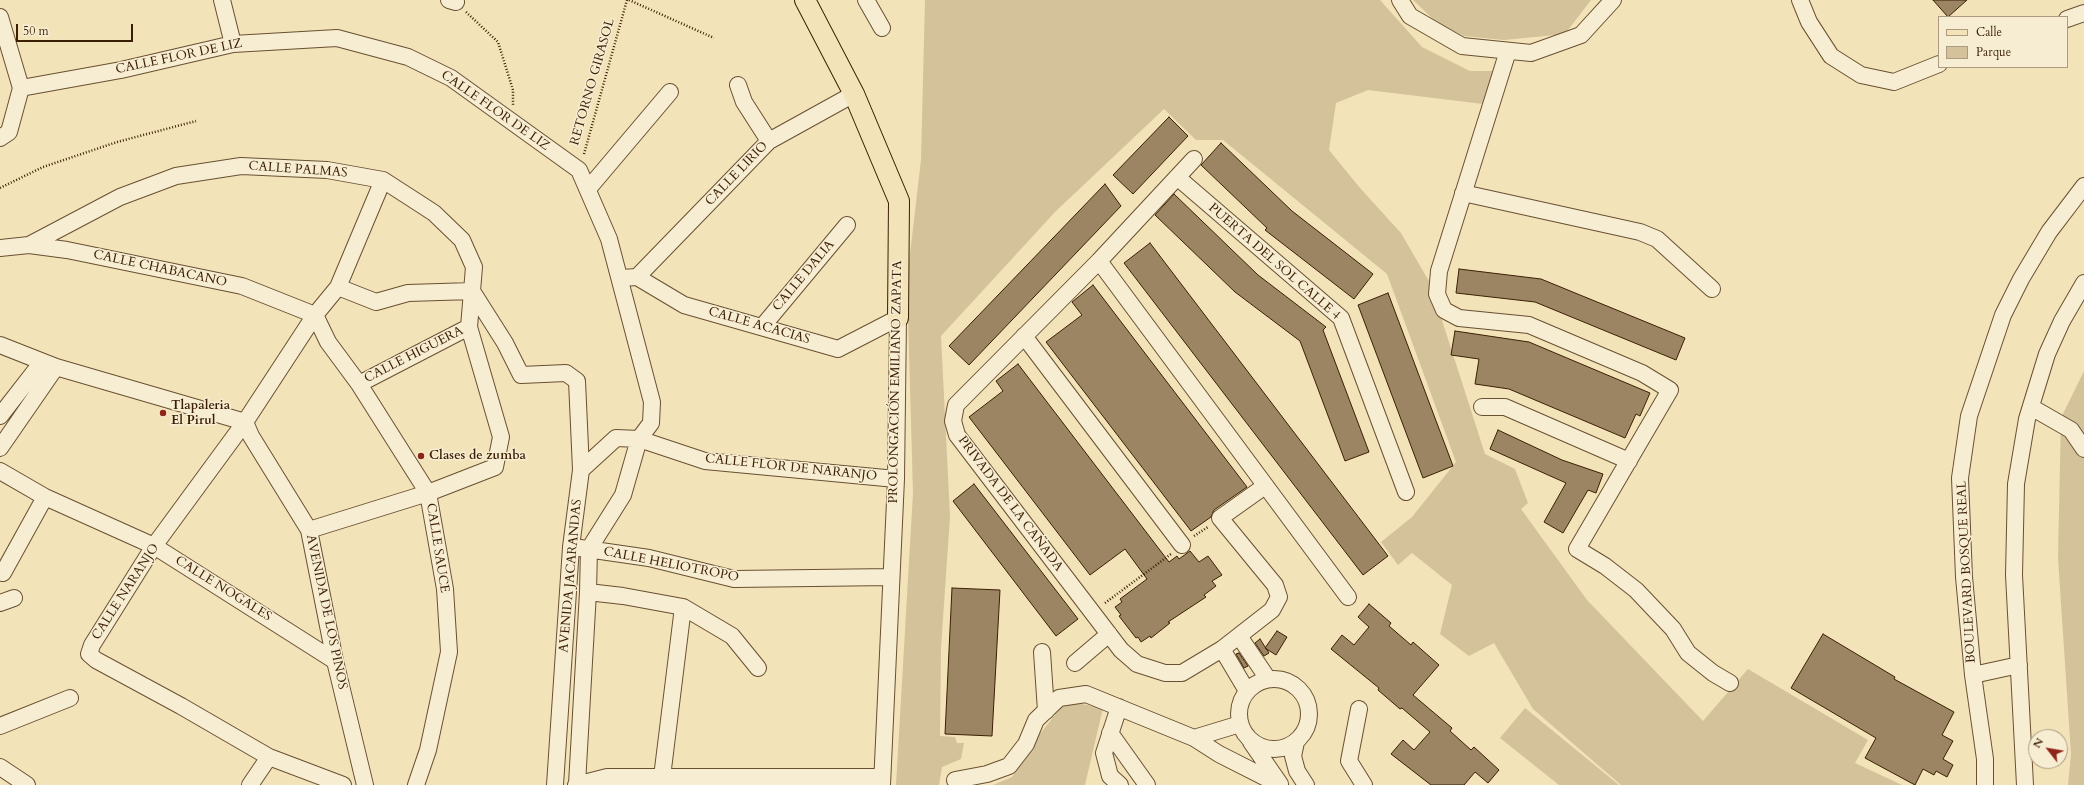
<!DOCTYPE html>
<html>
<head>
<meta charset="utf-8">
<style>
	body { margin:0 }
	#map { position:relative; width:2084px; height:785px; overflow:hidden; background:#f3e3b9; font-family:Cardo,serif }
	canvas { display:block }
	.legend { position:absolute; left:1938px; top:16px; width:130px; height:52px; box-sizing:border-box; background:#f7edd2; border:1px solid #ac9b80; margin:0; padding:5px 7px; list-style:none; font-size:12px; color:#3b1f04 }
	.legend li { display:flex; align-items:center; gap:8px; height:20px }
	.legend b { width:20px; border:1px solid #ac9b80 }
	.north { position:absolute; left:2028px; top:729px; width:40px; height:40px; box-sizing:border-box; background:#f7edd2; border:1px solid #ac9b80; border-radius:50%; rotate:301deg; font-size:11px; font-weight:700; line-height:16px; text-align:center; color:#3b1f04 }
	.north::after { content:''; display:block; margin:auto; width:14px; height:18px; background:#8f2418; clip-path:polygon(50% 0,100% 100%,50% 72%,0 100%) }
	.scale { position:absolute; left:16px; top:24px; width:117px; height:18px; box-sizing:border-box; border:2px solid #3b1f04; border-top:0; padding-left:5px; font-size:12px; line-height:14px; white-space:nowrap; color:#3b1f04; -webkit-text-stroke:3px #f7edd2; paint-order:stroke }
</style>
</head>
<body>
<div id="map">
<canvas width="2084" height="785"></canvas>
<ul class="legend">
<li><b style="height:5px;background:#f3e3b9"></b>Calle</li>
<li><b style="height:11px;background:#d4c29a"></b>Parque</li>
</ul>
<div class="north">N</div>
<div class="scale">50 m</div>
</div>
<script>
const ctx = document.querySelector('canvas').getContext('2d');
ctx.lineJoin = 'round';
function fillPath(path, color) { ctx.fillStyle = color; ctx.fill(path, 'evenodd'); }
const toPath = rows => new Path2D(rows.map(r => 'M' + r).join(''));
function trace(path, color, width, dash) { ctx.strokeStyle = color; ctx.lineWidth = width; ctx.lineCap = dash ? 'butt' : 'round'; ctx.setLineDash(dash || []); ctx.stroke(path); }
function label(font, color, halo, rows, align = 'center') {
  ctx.font = font + ' Cardo,serif'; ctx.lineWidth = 3; ctx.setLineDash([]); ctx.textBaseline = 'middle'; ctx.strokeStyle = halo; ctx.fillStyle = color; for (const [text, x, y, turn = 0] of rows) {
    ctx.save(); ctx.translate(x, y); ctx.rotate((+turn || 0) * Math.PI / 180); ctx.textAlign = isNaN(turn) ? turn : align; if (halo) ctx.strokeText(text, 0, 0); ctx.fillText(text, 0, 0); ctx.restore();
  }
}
fillPath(toPath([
	[925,0,1380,0,1422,47,1470,71,1493,71,1483,104,1368,90,1336,103,1329,150,1360,188,1401,233,1430,283,1485,454,1515,469,1528,503,1521,509,1587,600,1703,721,1748,669,1868,740,1855,763,1902,785,1621,785,1533,709,1494,643,1469,656,1440,634,1452,585,1412,553,1398,565,1381,542,1412,517,1456,462,1387,274,1223,140,1196,140,1164,109,1055,212,941,336,950,516,941,648,940,736,955,737,957,743,964,743,961,759,942,767,939,785,896,785,913,493,907,280,921,160],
	[1413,0,1591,0,1565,34,1504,40,1464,36,1437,23],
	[2084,371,2084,785,2068,785,2071,754,2058,558,2061,418],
	[1066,701,1103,708,1085,785,993,785,1012,777,1036,739],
	[1525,708,1619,785,1559,785,1500,738]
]), '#d4c29a');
const building = toPath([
	[1933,0,1967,0,1948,17,1933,0],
	[1169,117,1188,136,1133,194,1113,175,1169,117],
	[1221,143,1292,211,1373,274,1354,299,1265,230,1267,228,1201,165,1221,143],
	[1105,184,1121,206,969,365,949,346,1105,184],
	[1174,194,1258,275,1326,327,1323,330,1369,452,1345,461,1300,341,1235,292,1155,215,1174,194],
	[1150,243,1388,556,1363,575,1124,263,1150,243],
	[1459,269,1541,279,1685,338,1676,360,1535,302,1456,293,1459,269],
	[1093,285,1247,487,1214,510,1211,517,1191,531,1046,342,1082,315,1072,302,1093,285],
	[1388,293,1453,466,1423,478,1358,305,1388,293],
	[1455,331,1529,342,1650,393,1640,416,1636,414,1625,438,1509,389,1475,384,1479,359,1451,355,1455,331],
	[1018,364,1169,562,1177,556,1179,559,1190,551,1199,562,1208,556,1222,575,1212,581,1216,586,1204,595,1206,597,1168,622,1170,623,1151,638,1150,636,1141,642,1138,637,1136,638,1119,616,1121,615,1115,607,1122,602,1120,599,1147,579,1125,549,1090,575,969,417,1003,391,996,381,1018,364],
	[1498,430,1562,460,1603,474,1596,493,1588,490,1563,533,1544,522,1566,483,1490,449,1498,430],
	[974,484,1078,619,1056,636,953,501,974,484],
	[952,588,1000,590,992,736,945,734,952,588],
	[1369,604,1391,623,1389,626,1411,645,1413,642,1439,665,1413,695,1452,728,1450,731,1471,750,1474,747,1499,770,1488,783,1475,772,1464,785,1431,785,1391,754,1403,740,1414,750,1430,732,1402,708,1400,709,1378,690,1379,688,1331,649,1342,635,1354,645,1369,627,1358,617,1369,604],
	[1277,631,1287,637,1276,655,1265,648,1277,631],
	[1823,634,1895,677,1894,679,1954,712,1942,735,1953,741,1943,759,1953,765,1947,777,1936,771,1934,775,1923,769,1915,785,1865,758,1876,738,1791,688,1823,634],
	[1260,639,1269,653,1264,656,1255,643,1260,639],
	[1239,653,1248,666,1244,668,1236,654,1239,653]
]);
fillPath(building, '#9b8562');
trace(building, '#3b1f04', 1);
const minor = toPath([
	[222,0,233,44],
	[449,0,456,2],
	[866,0,882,28],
	[1400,0,1410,16,1462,46,1531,53,1581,35,1613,0],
	[1800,0,1809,22,1831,56,1861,75,1894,82,1939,64],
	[0,17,21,88],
	[2067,19,2084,13],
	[1508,51,1439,271,1437,294,1444,310,1459,318,1529,325,1642,373,1670,390,1577,549,1605,566,1636,590,1673,629,1688,653,1713,673,1730,683],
	[738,85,744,102,769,141],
	[0,138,9,132,21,88,121,70,233,44,337,38,408,57,451,78,579,170,609,239,652,402,651,423,639,439,623,495,589,549,588,592,577,784],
	[1194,159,1099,261,956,405,953,421,957,435,1121,650,1137,664,1165,673,1182,673,1222,649,1272,610,1279,597,1275,585,1220,518,1265,486],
	[1177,177,1341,318,1406,492],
	[588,189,670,92],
	[1463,193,1640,232,1657,239,1712,289],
	[29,245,120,197,176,176,241,166,327,170,383,180,434,213,462,240,474,267,469,327,501,437,495,467,428,493,309,530],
	[0,248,29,245,67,250,242,286,315,315],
	[1099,261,1348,597],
	[637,277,769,141,854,94],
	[621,278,637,277,684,305,838,349,898,318,896,479,882,785],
	[338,287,376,302,408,293,472,291],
	[472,291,505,343,521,375,566,373,577,381,581,470,571,547,555,785],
	[315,315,328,342,359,384,428,493,445,589,449,652,428,750,416,785],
	[762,327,847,225],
	[1024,336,1182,545],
	[0,345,56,367,245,422,251,436,309,530,335,661,365,785],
	[359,384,469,327],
	[1482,407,1505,407,1629,461],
	[2031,407,2071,430,2084,449],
	[0,416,42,362],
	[0,448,56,367],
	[581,470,616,438,639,439,705,461,896,479],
	[0,471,45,497,154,546,335,661],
	[580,548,649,558,734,579,891,577],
	[3,573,45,497],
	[588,592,623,596,683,607,732,636,758,668],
	[0,603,14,598],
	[1239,636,1268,679],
	[1222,649,1247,691],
	[1042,652,1046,711],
	[1075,663,1109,634],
	[1973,675,2019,665],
	'1239 714a35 35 0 1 1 70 0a35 35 0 1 1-70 0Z',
	[1119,707,1104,753,1110,776,1120,785],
	[1359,709,1349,761,1364,785],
	[0,726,70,698],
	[1110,733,1147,785],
	[1194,738,1240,724],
	[1251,742,1280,784],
	[1296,742,1293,756,1297,771,1306,785],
	[0,767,27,785],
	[662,777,683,607],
	[955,780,987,774,1009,766,1026,744,1036,720,1059,698,1086,694,1194,738,1219,754,1280,785],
	[250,785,269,757],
	[343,785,269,757,181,706,96,660,89,654,92,645,154,546,245,422,315,315,338,287,383,180],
	[576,785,607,777,882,777],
	[1985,785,1985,759,1973,675,1964,577,1960,478,1969,416,2003,315,2021,279,2049,232,2084,186],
	[2025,785,2014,575,2016,484,2027,419,2047,354,2062,321,2084,283]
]);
const major = toPath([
	[805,0,854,94,899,201,898,318]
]);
trace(minor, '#695031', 18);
trace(major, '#3b1f04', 22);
trace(toPath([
	[629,0,714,38],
	[466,12,498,42,513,90,513,105],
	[584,154,627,0],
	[0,188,43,167,117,142,196,121],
	[1194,536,1208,527],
	[1105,603,1171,554]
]), '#3b1f04', 2.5, [1, 2]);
trace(minor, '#f7edd2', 16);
trace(major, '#f3e3b9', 20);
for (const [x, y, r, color] of [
	[163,413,4,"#8f2418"],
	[421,456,4,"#8f2418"]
]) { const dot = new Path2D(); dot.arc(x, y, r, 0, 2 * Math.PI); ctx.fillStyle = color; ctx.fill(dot); trace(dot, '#f7edd2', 1.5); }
label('13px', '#3b1f04', '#f7edd2', [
	["CALLE FLOR DE LIZ",179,57,-12],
	["RETORNO GIRASOL",593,82,-74],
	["CALLE FLOR DE LIZ",495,111,35],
	["CALLE PALMAS",298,170,4],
	["CALLE LIRIO",737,174,-46],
	["PUERTA DEL SOL CALLE 4",1274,262,41],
	["CALLE CHABACANO",160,269,12],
	["CALLE DALIA",804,276,-50],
	["CALLE ACACIAS",759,326,16],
	["CALLE HIGUERA",414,355,-27],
	["PROLONGACIÓN EMILIANO ZAPATA",896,382,-89],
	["CALLE FLOR DE NARANJO",791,468,6],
	["PRIVADA DE LA CAÑADA",1010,504,53],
	["CALLE SAUCE",437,548,81],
	["CALLE HELIOTROPO",671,565,11],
	["BOULEVARD BOSQUE REAL",1967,572,-93],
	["AVENIDA JACARANDAS",571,576,-85],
	["CALLE NOGALES",223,589,32],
	["CALLE NARANJO",126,592,-57],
	["AVENIDA DE LOS PINOS",326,612,78]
]);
label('bold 13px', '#3b1f04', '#f7edd2', [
	["Tlapaleria",171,406],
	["El Pirul",171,421],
	["Clases de zumba",429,456]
], 'left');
</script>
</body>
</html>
